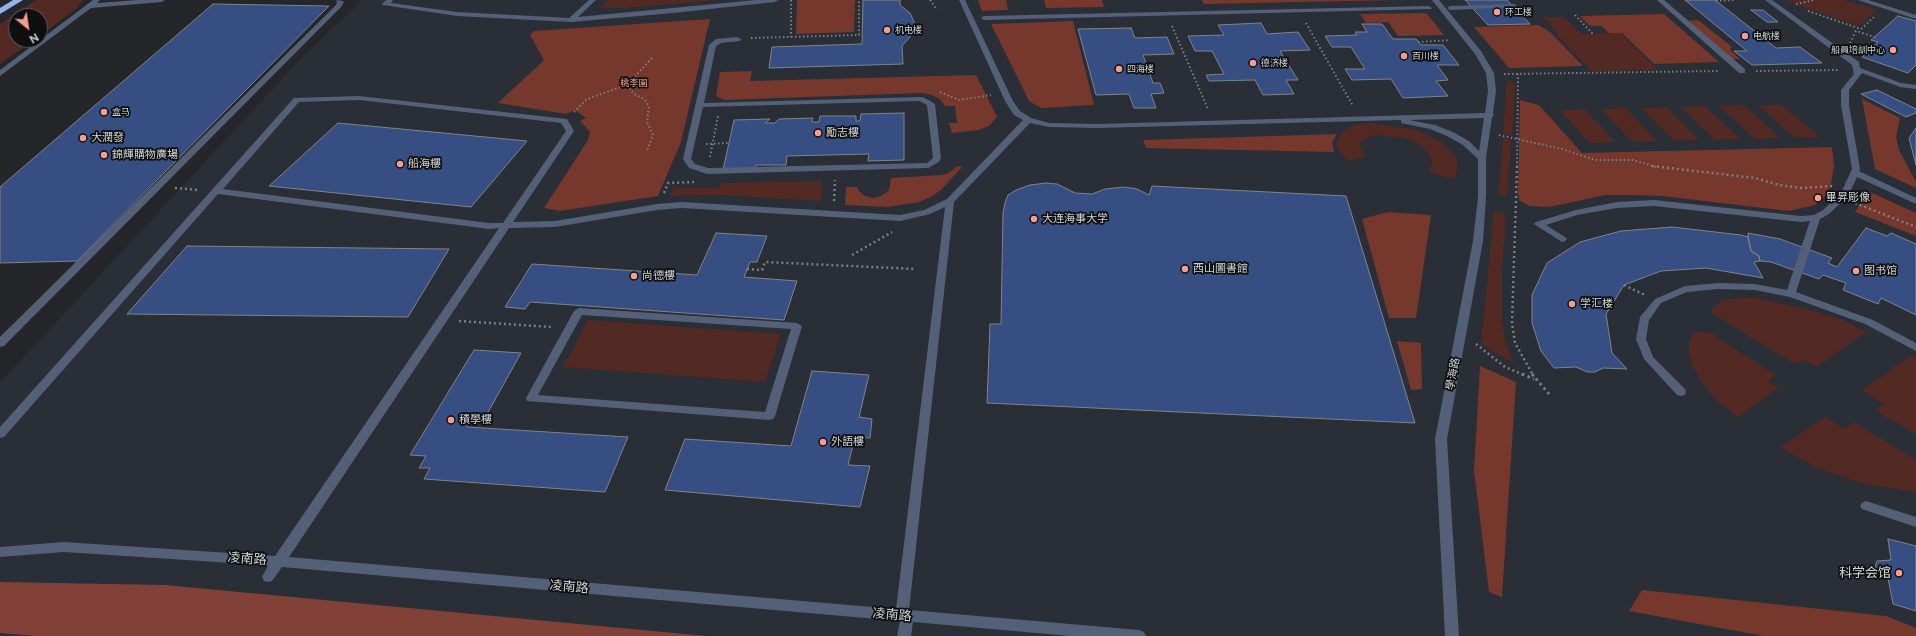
<!DOCTYPE html>
<html>
<head>
<meta charset="utf-8">
<style>
	body { margin:0 }
	#map { position:relative; width:1916px; height:636px; overflow:hidden; background:#242629; font-family:Raleway,sans-serif }
	canvas { display:block }
	.north { position:absolute; left:8px; top:8px; width:40px; height:40px; box-sizing:border-box; background:#0e0f10; border:1px solid #5c5e5f; border-radius:50%; rotate:150deg; font-size:11px; font-weight:700; line-height:16px; text-align:center; color:#d2d4d6 }
	.north::after { content:''; display:block; margin:auto; width:14px; height:18px; background:#f59d8e; clip-path:polygon(50% 0,100% 100%,50% 72%,0 100%) }
</style>
</head>
<body>
<div id="map">
<canvas width="1916" height="636"></canvas>
<div class="north">N</div>
</div>
<script>
const ctx = document.querySelector('canvas').getContext('2d');
ctx.lineJoin = 'round';
function fillPath(path, color) { ctx.fillStyle = color; ctx.fill(path, 'evenodd'); }
const toPath = rows => new Path2D(rows.map(r => 'M' + r).join(''));
function trace(path, color, width, dash) { ctx.strokeStyle = color; ctx.lineWidth = width; ctx.lineCap = dash ? 'butt' : 'round'; ctx.setLineDash(dash || []); ctx.stroke(path); }
function label(font, color, halo, rows, align = 'center') {
  ctx.font = font + ' Raleway,"Noto Sans SC",sans-serif'; ctx.lineWidth = 3.5; ctx.setLineDash([]); ctx.textBaseline = 'middle'; ctx.strokeStyle = halo; ctx.fillStyle = color; for (const [text, x, y, turn = 0] of rows) {
    ctx.save(); ctx.translate(x, y); ctx.rotate((+turn || 0) * Math.PI / 180); ctx.textAlign = isNaN(turn) ? turn : align; if (halo) ctx.strokeText(text, 0, 0); ctx.fillText(text, 0, 0); ctx.restore();
  }
}
fillPath(toPath([
	[362,0,1916,0,1916,636,0,636,0,383,305,54]
]), '#292e37');
fillPath(toPath([
	[36,0,83,0,76,9,40,36,40,16,16,16,16,40,34,40,0,64,0,24],
	[608,0,718,0,625,8,599,8],
	[1789,0,1844,0,1877,10,1859,26,1798,5],
	[1543,17,1564,17,1581,34,1620,33,1658,70,1591,71,1556,34,1559,34],
	[1507,81,1513,82,1515,87,1512,136,1503,134],
	[1744,105,1780,138,1755,139,1719,106],
	[1758,105,1782,105,1820,137,1795,138],
	[1705,106,1740,139,1715,140,1681,107],
	[1666,107,1699,140,1674,141,1641,108],
	[1626,108,1657,141,1632,142,1601,109],
	[1585,109,1615,142,1589,143,1560,110],
	[1372,123,1416,130,1440,141,1455,155,1458,163,1455,179,1430,173,1432,161,1428,153,1418,144,1405,138,1373,135,1360,143,1361,150,1367,156,1348,161,1337,148,1337,141,1341,134,1346,129,1357,124],
	[1503,138,1511,140,1507,197,1498,194],
	[822,181,821,201,717,195,670,196,674,188,718,188,720,183],
	[1494,211,1506,214,1502,269,1502,321,1506,344,1514,364,1481,344],
	[1740,298,1757,298,1814,311,1841,319,1866,332,1817,367,1804,360,1795,364,1710,312,1721,300],
	[588,320,781,334,765,382,563,367],
	[1694,331,1710,333,1776,375,1768,381,1778,388,1738,417,1717,401,1701,381,1692,365,1689,354,1689,341],
	[1912,355,1916,358,1916,434,1875,410,1884,404,1862,390],
	[1826,417,1844,429,1853,422,1916,460,1916,492,1865,484,1817,468,1780,447]
]), '#532923');
fillPath(toPath([
	[797,0,855,0,854,32,796,34],
	[978,0,1006,0,1008,10,982,11],
	[1044,0,1102,0,1104,7,1046,8],
	[1202,0,1397,0,1204,4],
	[1426,13,1444,35,1398,36,1388,22,1366,23,1360,14],
	[1664,14,1719,62,1654,64,1622,33,1609,33,1601,26,1590,26,1580,16],
	[710,19,681,142,658,196,560,211,544,208,588,140,590,132,580,121,586,118,575,110,566,114,498,103,544,60,530,35,534,31],
	[1698,20,1732,47,1730,50,1740,59,1731,59,1687,21],
	[1073,21,1094,105,1041,108,1029,101,991,24],
	[1539,25,1551,33,1583,66,1509,68,1474,27],
	[752,71,750,81,976,75,997,117,989,126,979,130,952,133,949,123,957,123,955,106,945,106,940,99,932,95,921,93,724,100,716,96,720,72],
	[1862,99,1900,118,1896,137,1899,150,1916,182,1916,188,1875,169],
	[1520,100,1539,105,1582,153,1832,147,1834,166,1831,184,1826,196,1815,205,1789,211,1662,196,1637,195,1606,195,1549,207,1529,206,1519,200,1518,191],
	[1337,134,1332,142,1334,152,1146,148,1143,140],
	[958,166,962,167,941,190,931,197,919,202,888,207,845,205,846,187,857,187,859,191,865,196,873,198,881,196,889,190,891,178,942,175,948,173],
	[1868,191,1916,213,1916,236,1855,212],
	[1388,212,1431,215,1416,318,1389,318,1362,219],
	[1397,341,1421,343,1422,389,1411,390],
	[1480,366,1516,382,1502,597,1489,592,1474,471],
	[1642,590,1886,616,1916,628,1916,636,1763,636,1629,611]
]), '#76372d');
fillPath(toPath([
	[0,582,165,585,706,636,37,636,0,633]
]), '#814138');
const building = toPath([
	[863,0,900,0,900,5,910,13,915,24,910,37,902,46,903,64,769,68,772,47,862,44,863,0],
	[1465,0,1507,0,1530,24,1488,25,1465,0],
	[1685,0,1715,0,1776,48,1800,47,1822,63,1752,65,1734,51,1747,51,1685,0],
	[213,4,329,6,77,261,0,263,0,187,213,4],
	[1751,10,1763,10,1778,22,1767,22,1751,10],
	[1898,16,1916,21,1916,65,1908,73,1862,57,1878,42,1871,40,1898,16],
	[1261,23,1267,34,1298,32,1310,50,1280,51,1298,80,1286,80,1294,94,1263,95,1255,80,1209,81,1206,75,1224,74,1212,51,1195,51,1188,36,1224,35,1218,25,1261,23],
	[1362,24,1382,24,1393,39,1416,39,1421,45,1443,45,1459,65,1437,65,1448,80,1436,81,1448,96,1403,98,1391,79,1352,80,1345,69,1365,69,1351,47,1332,47,1325,36,1357,35,1355,32,1367,32,1362,24],
	[1131,28,1135,38,1167,37,1174,54,1143,55,1153,83,1160,83,1164,93,1151,94,1156,108,1134,108,1129,94,1096,95,1078,29,1131,28],
	[1877,90,1916,109,1916,113,1906,117,1861,94,1877,90],
	[904,113,904,160,868,161,869,154,787,156,786,165,756,165,755,169,723,170,734,120,770,119,765,123,775,123,779,119,813,118,812,122,819,122,820,116,856,116,856,121,860,121,861,114,904,113],
	[338,123,527,141,471,207,269,186,338,123],
	[1916,128,1916,165,1909,138,1916,128],
	[1046,183,1057,184,1075,193,1092,194,1105,189,1124,187,1137,189,1149,195,1152,186,1346,196,1415,423,987,403,990,324,1001,324,1003,213,1005,203,1008,195,1016,190,1030,185,1046,183],
	[1672,227,1741,235,1748,237,1751,251,1759,256,1760,261,1754,262,1763,278,1706,268,1661,271,1624,285,1606,314,1612,353,1627,369,1603,368,1595,372,1587,372,1576,367,1554,368,1541,351,1532,323,1532,295,1547,263,1580,242,1621,231,1672,227],
	[1866,228,1887,236,1891,233,1916,244,1916,315,1881,298,1878,304,1843,290,1846,283,1823,275,1819,279,1771,262,1760,261,1759,256,1751,251,1748,237,1748,233,1780,239,1832,258,1828,263,1837,267,1866,228],
	[716,233,767,236,757,262,750,262,744,277,797,281,784,320,530,302,525,309,505,307,532,264,697,275,716,233],
	[187,246,449,249,408,317,127,314,187,246],
	[474,350,521,353,487,414,475,413,467,427,628,437,605,492,424,479,430,468,419,468,426,456,410,455,474,350],
	[812,371,869,375,859,417,872,419,870,438,855,437,848,465,870,466,860,507,665,490,685,439,791,446,812,371],
	[1888,539,1916,546,1916,611,1893,604,1888,578,1875,567,1877,561,1891,560,1888,539]
]);
fillPath(building, '#364e81');
trace(building, '#818388', 1);
trace(toPath([
	[791,0,791,37],
	[930,0,937,10],
	[1716,1,1734,0],
	[1796,4,1815,0],
	[1808,11,1861,29,1874,17],
	[1575,15,1593,34],
	[1306,23,1353,106],
	[1172,26,1208,109],
	[751,38,859,35,859,0],
	[1418,42,1450,40],
	[1850,43,1856,31,1875,37],
	[1756,71,1839,70],
	[1504,74,1719,71],
	[627,85,634,94,644,99,649,106,647,122,653,135,647,151],
	[940,92,959,100,991,95],
	[574,112,587,99,627,85,652,58],
	[1499,135,1562,149,1595,160,1633,160,1656,167],
	[706,144,729,143],
	[710,157,718,116],
	[1517,167,1518,74]
]), '#7d7f81', 2, [1.5, 2.5]);
trace(toPath([
	[1517,166,1512,323,1515,343,1533,375],
	[1652,166,1755,178,1779,185,1802,188,1832,186],
	[175,188,198,190],
	[664,193,668,183,694,182],
	[834,201,835,180],
	[1855,203,1916,227],
	[852,255,892,232],
	[747,269,762,270,765,262,916,269],
	[1624,285,1645,295],
	[459,321,552,327],
	[1476,344,1505,367,1524,375]
]), '#7d7f81', 2.5, [2, 3]);
trace(toPath([
	[1522,374,1534,379],
	[1532,374,1549,394]
]), '#7d7f81', 3, [2.5, 3.5]);
fillPath(toPath([
	[93,0,100,0,97,3,138,0,165,0,162,2,91,8,0,76,0,70,93,0],
	[336,0,343,1,344,2,341,7,4,346,0,347,0,337,336,5,337,2,336,0],
	[386,0,393,0,391,3,457,12,569,18,589,0,596,0,578,17,756,0,778,0,775,2,673,13,571,22,457,16,383,5,382,4,386,0],
	[959,0,965,0,1013,101,1020,111,1031,118,1049,123,1097,124,1485,113,1488,91,1486,73,1475,54,1432,0,1439,0,1481,51,1494,73,1496,91,1493,113,1494,115,1492,117,1486,158,1486,197,1483,241,1447,439,1459,636,1445,636,1435,439,1473,241,1478,197,1478,159,1463,145,1447,136,1430,129,1401,123,1401,120,1097,128,1049,127,1030,123,954,202,909,610,1139,630,1144,632,1146,636,1070,636,913,622,911,636,897,636,900,621,282,567,272,581,268,582,264,581,262,577,268,566,262,565,64,552,0,557,0,547,64,542,275,556,499,228,489,229,218,194,4,437,0,438,0,427,294,98,359,96,567,119,574,131,513,222,555,221,657,204,682,202,900,215,924,210,947,199,1023,120,1014,115,1005,101,959,0],
	[359,100,561,123,566,131,503,223,489,223,223,189,299,102,359,100],
	[1484,118,1479,151,1469,141,1453,132,1435,125,1409,120,1484,118],
	[945,207,896,609,289,557,509,228,555,227,657,210,682,208,900,221,930,214,945,207],
	[1657,0,1664,0,1745,69,1745,73,1739,73,1657,0],
	[1765,0,1772,0,1859,62,1860,68,1901,83,1916,85,1916,89,1900,87,1862,73,1849,90,1849,105,1860,169,1859,171,1916,198,1916,204,1857,177,1848,196,1829,214,1820,219,1796,292,1873,320,1916,343,1916,351,1865,324,1790,297,1755,290,1718,289,1687,292,1661,303,1649,320,1646,339,1653,357,1685,389,1686,392,1685,395,1681,396,1677,395,1644,359,1636,339,1640,317,1655,299,1685,286,1718,283,1755,284,1787,290,1810,221,1801,222,1654,206,1617,208,1577,215,1546,225,1565,237,1567,239,1565,241,1562,242,1534,224,1536,222,1576,210,1617,202,1654,200,1801,216,1814,215,1823,210,1841,193,1852,169,1841,105,1841,90,1854,74,1852,65,1765,0],
	[1858,0,1868,0,1916,15,1916,19,1858,0],
	[1514,4,1516,5,1516,7,1450,10,1447,8,1450,6,1514,4],
	[1429,6,1432,8,1431,9,984,20,981,18,984,16,1429,6],
	[737,37,741,39,740,41,721,43,716,46,704,103,923,97,935,104,941,158,939,162,928,168,707,174,689,168,683,159,709,45,716,39,737,37],
	[919,101,927,105,933,158,927,163,708,168,695,164,691,159,703,107,919,101],
	[579,308,797,323,802,326,775,416,773,419,769,420,527,401,526,398,574,311,579,308],
	[582,315,791,329,765,412,538,395,582,315],
	[1866,501,1916,517,1916,527,1862,509,1860,506,1862,503,1866,501]
]), '#546078');
fillPath(toPath([
	[13,0,23,0,0,14,0,8,13,0]
]), '#94b1eb');
for (const [x, y, r, color] of [
	[1497,12,4,"#f59d8e"],
	[887,30,4,"#f59d8e"],
	[1745,36,4,"#f59d8e"],
	[1893,50,4,"#f59d8e"],
	[1404,56,4,"#f59d8e"],
	[1253,63,4,"#f59d8e"],
	[1119,69,4,"#f59d8e"],
	[104,112,4,"#f59d8e"],
	[818,133,4,"#f59d8e"],
	[83,138,4,"#f59d8e"],
	[104,155,4,"#f59d8e"],
	[400,164,4,"#f59d8e"],
	[1818,198,4,"#f59d8e"],
	[1034,219,4,"#f59d8e"],
	[1185,269,4,"#f59d8e"],
	[1856,271,4,"#f59d8e"],
	[634,276,4,"#f59d8e"],
	[1572,304,4,"#f59d8e"],
	[451,420,4,"#f59d8e"],
	[823,442,4,"#f59d8e"],
	[1899,573,4,"#f59d8e"]
]) { const dot = new Path2D(); dot.arc(x, y, r, 0, 2 * Math.PI); ctx.fillStyle = color; ctx.fill(dot); trace(dot, '#0e0f10', 1.5); }
label('9px', '#d2d4d6', '#0e0f10', [
	["环工楼",1505,12],
	["机电楼",895,30],
	["电航楼",1753,36],
	["船員培訓中心",1885,50,"right"],
	["百川楼",1412,56],
	["德济楼",1261,63],
	["四海楼",1127,69],
	["盒马",112,112]
], 'left');
label('9px', '#feaea0', '#0e0f10', [
	["桃李園",634,83]
]);
label('11px', '#d2d4d6', '#0e0f10', [
	["勵志樓",826,133],
	["大潤發",91,138],
	["錦輝購物廣場",112,155],
	["船海樓",408,164],
	["畢昇彫像",1826,198],
	["大连海事大学",1042,219],
	["西山圖書館",1193,269],
	["图书馆",1864,271],
	["尚德樓",642,276],
	["学汇楼",1580,304],
	["積學樓",459,420],
	["外語樓",831,442]
], 'left');
label('11px', '#d2d4d6', '#0e0f10', [
	["學海路",1453,374,-79]
]);
label('13px', '#d2d4d6', '#0e0f10', [
	["凌南路",247,559,4],
	["凌南路",569,587,5],
	["凌南路",892,615,5]
]);
label('13px', '#d2d4d6', '#0e0f10', [
	["科学会馆",1891,573]
], 'right');
</script>
</body>
</html>
